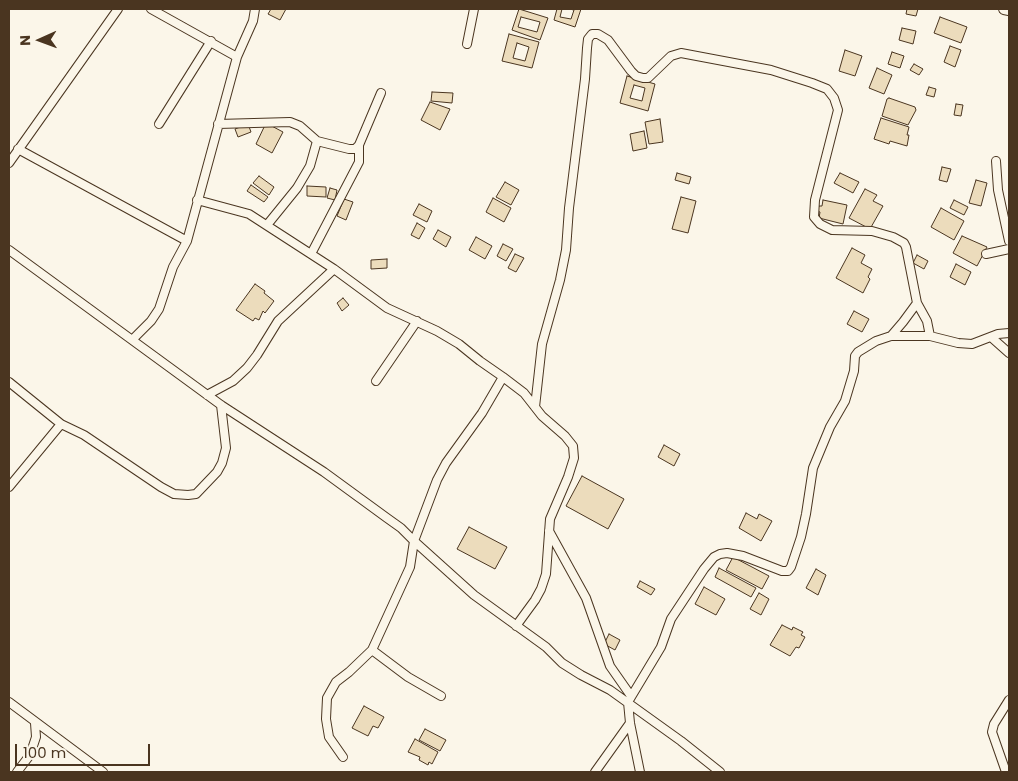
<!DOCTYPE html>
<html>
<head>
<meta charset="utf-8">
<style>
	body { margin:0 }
	#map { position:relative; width:1018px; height:781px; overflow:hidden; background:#fbf6e9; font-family:Poppins,sans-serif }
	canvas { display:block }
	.frame { position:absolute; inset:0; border:10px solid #4a3520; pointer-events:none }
	.north { position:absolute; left:15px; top:15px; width:50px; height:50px; -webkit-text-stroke:4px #fbf6e9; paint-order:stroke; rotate:268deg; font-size:14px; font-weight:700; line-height:20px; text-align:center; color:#4a3520 }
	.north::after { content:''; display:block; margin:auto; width:18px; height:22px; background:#4a3520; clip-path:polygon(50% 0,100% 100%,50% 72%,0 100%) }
	.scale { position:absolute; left:15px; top:744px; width:135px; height:22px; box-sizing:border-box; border:2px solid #4a3520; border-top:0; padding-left:6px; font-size:15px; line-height:18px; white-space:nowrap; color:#4a3520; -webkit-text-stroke:4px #fbf6e9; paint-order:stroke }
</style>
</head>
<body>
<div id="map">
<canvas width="1018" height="781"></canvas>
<div class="frame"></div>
<div class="north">N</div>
<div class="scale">100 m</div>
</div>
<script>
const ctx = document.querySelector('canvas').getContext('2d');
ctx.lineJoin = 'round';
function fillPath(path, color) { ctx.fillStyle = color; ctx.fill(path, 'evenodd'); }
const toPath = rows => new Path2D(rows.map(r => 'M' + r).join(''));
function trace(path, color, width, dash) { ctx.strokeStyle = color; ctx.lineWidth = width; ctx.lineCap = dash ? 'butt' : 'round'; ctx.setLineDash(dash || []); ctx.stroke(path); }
const building = toPath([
	[271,9,286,9,280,20,268,14,271,9],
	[519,9,548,18,540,40,512,30,519,9],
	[521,17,540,22,537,32,518,27,521,17],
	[557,9,562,9,560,17,571,19,574,10,569,9,581,9,575,27,554,20,557,9],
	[907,9,918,9,916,16,906,14,907,9],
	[940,17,967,27,961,43,934,33,940,17],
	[902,28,916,31,913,44,899,40,902,28],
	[509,34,539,42,532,68,502,61,509,34],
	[517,43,529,47,525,61,513,58,517,43],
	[950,46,961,50,955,67,944,62,950,46],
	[845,50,862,56,855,76,839,71,845,50],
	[892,52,904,56,900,68,888,64,892,52],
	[914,64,923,69,919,75,910,70,914,64],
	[877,68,892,75,884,94,869,88,877,68],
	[627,76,655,84,648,111,620,103,627,76],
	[634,85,645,88,642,101,630,98,634,85],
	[929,87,936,89,934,97,926,95,929,87],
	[432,92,453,93,452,103,431,101,432,92],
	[889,98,915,107,916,110,908,125,882,116,887,99,889,98],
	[430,102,450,109,440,130,421,120,430,102],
	[956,104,963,105,961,116,954,115,956,104],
	[881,118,909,127,907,135,909,135,907,146,890,141,889,144,874,139,881,118],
	[660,119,663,142,649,144,645,122,660,119],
	[266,123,283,132,272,153,256,144,266,123],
	[248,124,251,132,238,137,235,129,248,124],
	[644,131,647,148,633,151,630,134,644,131],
	[942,167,951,169,947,182,939,180,942,167],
	[677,173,691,177,689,184,675,180,677,173],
	[840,173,859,182,853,193,834,183,840,173],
	[259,176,274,187,269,195,253,183,259,176],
	[976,180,987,183,981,206,969,203,976,180],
	[505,182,519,190,511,205,496,197,505,182],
	[251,185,268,197,264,202,247,191,251,185],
	[307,186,326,187,326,197,307,196,307,186],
	[330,188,337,190,335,200,327,198,330,188],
	[865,189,877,195,873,201,883,206,870,229,849,218,865,189],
	[681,197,696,201,688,233,672,229,681,197],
	[493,198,511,208,504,222,486,212,493,198],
	[344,199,353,202,346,220,337,216,344,199],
	[823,200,847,205,843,224,819,218,820,212,817,211,819,206,822,206,823,200],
	[954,200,968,207,964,215,950,208,954,200],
	[419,204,432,211,427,222,413,215,419,204],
	[941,208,964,221,954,240,931,227,941,208],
	[417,223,425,228,419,239,411,235,417,223],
	[438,230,451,237,446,247,433,239,438,230],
	[962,236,987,247,977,266,953,253,962,236],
	[476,237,492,246,485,259,469,250,476,237],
	[503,244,513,249,506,261,497,256,503,244],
	[852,248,865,255,861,263,872,269,868,277,870,279,863,293,836,278,852,248],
	[515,254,524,258,516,272,508,268,515,254],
	[917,255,928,261,924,269,913,263,917,255],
	[387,259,387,268,371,269,371,260,387,259],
	[956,264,971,272,965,285,950,277,956,264],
	[255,284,265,291,264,293,274,301,265,313,263,311,259,320,255,318,253,321,236,310,255,284],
	[343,298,349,305,342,311,337,303,343,298],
	[854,311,869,319,862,332,847,324,854,311],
	[664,445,680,454,674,466,658,457,664,445],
	[582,476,624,499,608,529,566,506,582,476],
	[746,513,757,519,759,514,772,521,761,541,739,528,746,513],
	[469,527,507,547,495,569,457,549,469,527],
	[733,557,769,576,762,589,726,570,733,557],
	[719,568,756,588,751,597,715,577,719,568],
	[816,569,826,575,818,595,806,588,816,569],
	[640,581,655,589,651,595,637,587,640,581],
	[704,587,725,599,716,615,695,604,704,587],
	[759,593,769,599,761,615,750,609,759,593],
	[782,625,792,630,793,627,803,632,801,635,805,637,799,648,796,647,790,656,770,645,782,625],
	[609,634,620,640,615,650,604,644,609,634],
	[364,706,384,717,378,728,373,726,368,736,352,728,364,706],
	[425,729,446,740,440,751,419,740,425,729],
	[415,739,438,752,432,764,429,762,428,765,419,760,420,757,408,752,415,739]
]);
fillPath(building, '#ecdcbc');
trace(building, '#4a3520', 1);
const minor = toPath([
	[467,44,474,9],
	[237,57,253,21,255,9],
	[159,124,211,41],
	[218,124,290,122,300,126,317,141,310,166,297,188,267,225],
	[317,141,349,149,355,149,359,145,381,93],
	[18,149,187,241],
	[996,161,998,190,1009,241],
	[9,163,118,9],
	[197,200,249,214,334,269,387,308,437,331,459,344,480,361,503,377,482,413,446,463,437,480,414,541,410,567,372,650,349,672,336,682,327,698,326,719,329,737,343,757],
	[9,250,221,405,324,472,387,518,401,528,414,541,474,595,546,647,562,663,581,675,610,690,681,741,720,772],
	[311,254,359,162,359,145],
	[986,254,1009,249],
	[891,336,903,322,917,303],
	[991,337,1009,353],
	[132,340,151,321,159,309,173,267,187,241,237,57,151,9],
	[503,377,524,393,542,416,565,436,573,446,574,458,568,477,550,519,546,574,541,589,535,600,516,626],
	[376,381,417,321],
	[9,382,61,424,84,435,161,487,174,494,188,495,196,494,217,472,222,463,226,448,221,405],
	[207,395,233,381,247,368,257,355,278,321,334,269],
	[535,407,542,344,560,280,566,250,569,208,585,79,587,48,588,39,592,34,598,34,608,40,631,71,636,76,643,78,648,78,671,56,681,53,771,70,812,83,827,89,834,98,838,110,815,200,814,217,820,224,832,230,872,231,893,237,904,243,906,247,917,303,927,321,930,336],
	[9,487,61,424],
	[549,531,586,598,610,666,631,696],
	[372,650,408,677,441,696],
	[9,702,103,772],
	[17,772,30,755,36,737,35,723],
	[595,772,630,723],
	[640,772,630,723,628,702,661,647,671,619,704,569,714,557,720,554,727,553,743,556,782,571,788,571,791,567,801,537,806,514,813,468,830,427,845,401,854,371,855,356,858,352,876,341,891,336,930,336,958,343,972,344,998,334,1009,333],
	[1006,772,992,732,994,724,1009,700]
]);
const tertiary = toPath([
	[1004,9,1009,10]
]);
trace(minor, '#4a3520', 10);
trace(tertiary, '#4a3520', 12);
trace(minor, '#fbf6e9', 8);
trace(tertiary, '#fbf6e9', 10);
</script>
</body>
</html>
